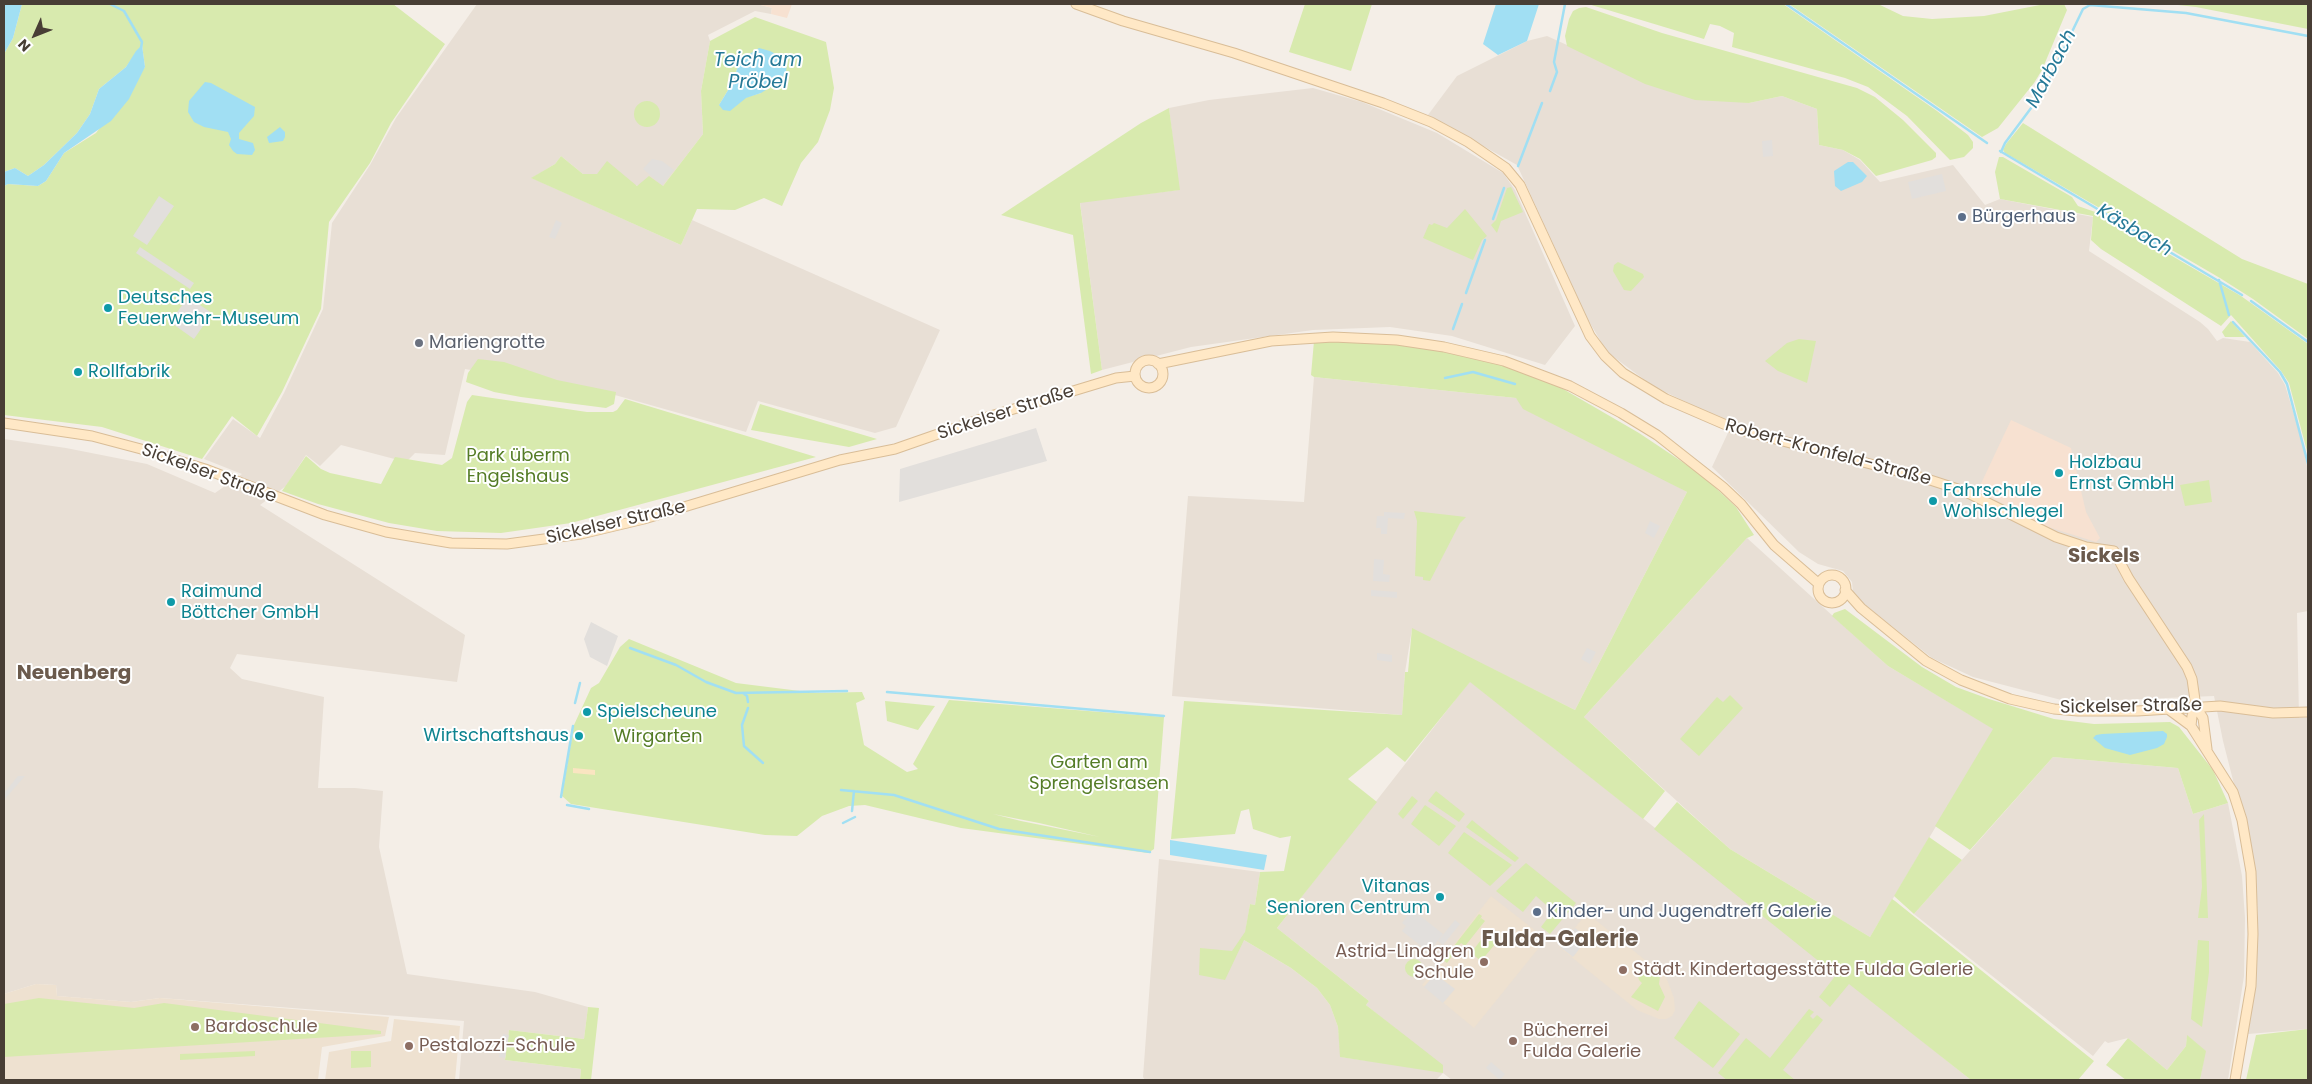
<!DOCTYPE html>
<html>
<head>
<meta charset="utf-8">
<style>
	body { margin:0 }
	#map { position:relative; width:2312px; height:1084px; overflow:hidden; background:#f4eee7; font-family:Poppins,sans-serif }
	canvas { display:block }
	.frame { position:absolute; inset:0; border:5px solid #483e35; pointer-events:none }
	.north { position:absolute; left:10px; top:10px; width:50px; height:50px; -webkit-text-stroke:4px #fff; paint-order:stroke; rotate:226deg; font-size:14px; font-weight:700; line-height:20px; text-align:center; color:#483e35 }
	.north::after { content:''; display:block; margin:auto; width:18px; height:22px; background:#483e35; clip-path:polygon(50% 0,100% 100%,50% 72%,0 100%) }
</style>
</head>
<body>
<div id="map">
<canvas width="2312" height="1084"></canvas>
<div class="frame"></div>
<div class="north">N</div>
</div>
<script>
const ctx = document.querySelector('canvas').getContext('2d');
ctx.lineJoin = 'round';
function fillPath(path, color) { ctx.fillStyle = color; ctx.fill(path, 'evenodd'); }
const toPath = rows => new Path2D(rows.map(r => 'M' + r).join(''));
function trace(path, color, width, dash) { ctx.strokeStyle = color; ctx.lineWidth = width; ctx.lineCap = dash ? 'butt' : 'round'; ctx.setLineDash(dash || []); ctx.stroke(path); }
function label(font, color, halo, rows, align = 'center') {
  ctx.font = font + ' Poppins,sans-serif'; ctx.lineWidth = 4; ctx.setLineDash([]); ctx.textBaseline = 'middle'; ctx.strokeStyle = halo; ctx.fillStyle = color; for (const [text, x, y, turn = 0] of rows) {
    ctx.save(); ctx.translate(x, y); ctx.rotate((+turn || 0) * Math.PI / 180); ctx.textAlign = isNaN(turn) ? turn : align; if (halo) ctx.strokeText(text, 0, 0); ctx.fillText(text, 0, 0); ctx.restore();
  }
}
fillPath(toPath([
	[477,4,757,4,772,8,771,14,755,11,708,35,710,41,701,91,703,134,663,186,638,186,597,174,583,174,561,156,555,164,532,178,681,245,692,220,940,330,896,427,875,433,758,401,746,432,615,395,465,369,445,455,415,453,406,462,341,445,320,466,306,455,286,486,260,505,465,635,457,682,237,654,230,668,242,679,324,697,318,788,355,788,383,791,379,847,407,974,535,992,588,1007,584,1039,509,1030,505,1060,581,1069,580,1080,459,1080,464,1021,160,998,131,1002,57,996,56,985,36,984,4,994,4,439,66,448,147,464,215,493,242,474,204,459,233,419,260,438,284,393,323,309,332,223,370,165,396,118],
	[1547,36,1567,45,1749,103,1782,96,1817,109,1819,145,1843,150,1860,160,1880,182,1953,165,1985,205,2000,199,2093,217,2089,251,2200,322,2208,329,2217,341,2223,338,2250,342,2278,373,2285,385,2302,441,2308,471,2308,611,2297,613,2299,718,2308,718,2308,1029,2248,1034,2258,914,2254,862,2223,741,2214,696,2069,702,1973,677,1932,658,1864,604,1853,592,1852,582,1843,571,1818,564,1799,552,1712,467,1733,422,1715,416,1653,386,1607,352,1587,318,1517,165,1428,115,1457,76,1527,41],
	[1313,88,1362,102,1437,133,1503,173,1515,190,1575,326,1545,365,1452,336,1390,327,1313,330,1191,347,1102,370,1080,202,1179,190,1169,108,1209,100],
	[1314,377,1516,398,1687,492,1575,710,1412,629,1405,672,1402,715,1172,696,1188,496,1304,502],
	[1747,538,1888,666,1994,729,1870,937,1819,907,1821,904,1730,849,1584,717],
	[1470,681,1839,974,1971,1080,1452,1080,1443,1073,1436,1080,1145,1080,1143,1077,1159,859,1260,872,1255,905,1250,904,1244,940,1291,968,1317,988,1330,1005,1338,1027,1341,1057,1368,1061,1402,1034,1366,1005,1369,1001,1277,928],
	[2053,757,2178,768,2193,814,2228,803,2242,876,2245,918,2244,976,2228,1080,2200,1080,2205,1051,2187,1036,2186,1046,2167,1070,2128,1038,2108,1043,2105,1041,2093,1056,1914,914]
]), '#e8dfd5');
fillPath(toPath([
	[757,4,792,4,787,18,771,14,772,8],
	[2011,420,2071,448,2086,512,2100,538,2096,542,2042,525,1978,490]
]), '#f7e1d1');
fillPath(toPath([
	[1491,896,1546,939,1474,1028,1422,985],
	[1587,913,1666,977,1674,998,1675,1010,1672,1016,1666,1019,1659,1019,1637,1010,1559,947],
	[36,984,56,985,57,996,131,1002,160,998,389,1017,385,1036,322,1047,318,1080,4,1080,4,994],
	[394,1019,460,1026,455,1080,325,1080,329,1052,391,1041]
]), '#eee1d0');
fillPath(toPath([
	[22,4,393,4,445,44,391,123,370,163,329,222,321,309,282,392,257,436,232,416,202,459,102,427,4,415,4,186,8,184,38,186,46,181,64,153,96,133,145,67,142,45,126,67,99,89,90,114,77,133,44,165,28,176,15,168,4,172,4,54,13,38],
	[1305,4,1372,4,1351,71,1289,52],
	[1588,4,1783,4,1937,111,1968,135,1973,142,1973,148,1964,157,1950,160,1907,116,1868,87,1845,78,1732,47,1734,33,1720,26,1710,24,1704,39],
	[1789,4,1878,4,1903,16,1932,19,1984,16,2045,4,2064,4,2067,10,2042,70,2034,83,1998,128,1982,137],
	[2169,4,2308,4,2308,29,2196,7],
	[1586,7,1662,33,1857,88,1875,97,1903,120,1936,153,1936,157,1932,160,1876,176,1860,159,1843,150,1819,145,1817,109,1782,96,1749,103,1695,100,1645,84,1567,46,1565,36,1569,19,1573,11,1579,8],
	[755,17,826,42,834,88,830,110,818,142,801,163,782,206,764,198,735,210,697,209,681,245,531,178,555,164,561,156,583,174,597,174,607,161,637,186,649,176,663,186,703,134,701,91,710,41],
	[740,60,761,93,719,105,733,82],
	'634 114a13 13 0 1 1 26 0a13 13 0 1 1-26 0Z',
	[1169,108,1180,190,1080,203,1102,370,1091,374,1073,235,1001,215,1141,123],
	[2023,123,2242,259,2308,284,2308,339,2253,299,2220,278,2005,153,2003,150,2006,144],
	[1999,157,2003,157,2072,197,2078,206,2098,213,2241,296,2308,344,2308,455,2289,383,2281,371,2231,315,2221,326,2101,249,2091,240,2093,216,2000,199,1995,172],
	[1511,187,1523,212,1501,221,1497,233,1491,225,1496,220,1507,188],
	[1465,209,1487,236,1482,240,1473,260,1423,238,1429,224,1432,225,1434,223,1447,228],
	[1618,262,1643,274,1644,277,1631,291,1624,290,1613,271,1614,265],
	[2231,321,2245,337,2225,337,2222,332],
	[1799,339,1816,341,1807,383,1778,371,1765,361,1787,343],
	[1314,341,1397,344,1444,350,1539,375,1639,433,1702,475,1736,507,1754,535,1747,538,1584,717,1665,791,1643,819,1470,682,1405,762,1387,747,1348,779,1377,802,1277,928,1369,1001,1366,1005,1443,1065,1443,1073,1340,1057,1338,1027,1330,1005,1317,988,1291,968,1244,940,1225,980,1199,975,1200,948,1232,951,1245,932,1250,904,1255,905,1260,872,1284,871,1291,836,1280,838,1253,829,1249,809,1241,811,1235,834,1171,839,1184,701,1402,715,1405,672,1408,672,1412,628,1575,710,1687,492,1523,409,1516,398,1314,377,1311,375],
	[478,359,504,362,557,380,616,392,614,404,606,408,521,397,494,392,466,382,468,373],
	[472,395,587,412,613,412,617,410,625,399,816,457,571,523,501,533,437,531,389,523,318,504,282,491,306,456,321,469,330,473,381,484,395,457,442,465,452,458,467,402],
	[760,404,877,439,849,447,751,430],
	[2209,480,2212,502,2185,506,2180,485],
	[1414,511,1466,517,1460,523,1430,581,1423,580,1423,577,1415,576,1417,521],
	[1845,609,1922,667,1956,687,1989,699,2054,719,2094,724,2170,722,2179,727,2213,770,2228,803,2193,814,2178,768,2053,757,1970,850,1935,826,1993,729,1888,666,1832,616,1834,613],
	[629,639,736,683,816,693,862,692,865,699,856,703,864,745,907,772,918,769,913,764,949,700,1164,717,1154,849,1148,853,961,828,865,805,849,806,822,816,797,836,765,835,571,804,562,796,574,725,591,688,599,683,620,647],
	[993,814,1039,823,1100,837,1021,821],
	[1730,695,1743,708,1699,756,1680,739,1717,697,1723,702],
	[885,701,935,706,918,730,887,721],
	[1436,791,1465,814,1459,822,1428,801],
	[1412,796,1418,801,1403,819,1398,814],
	[1677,802,1730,849,1821,904,1820,907,1870,937,1892,899,1895,901,2094,1061,2078,1080,1971,1080,1849,984,1830,1007,1819,997,1836,975,1654,829],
	[1425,805,1456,826,1439,846,1411,824],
	[2204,814,2208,918,2198,918,2202,887,2199,820],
	[1472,820,1519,858,1515,862,1466,827],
	[1464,832,1512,865,1490,886,1448,853],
	[1929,837,1962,860,1914,914,1894,896],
	[1526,863,1576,903,1550,934,1541,927,1553,911,1536,896,1523,912,1496,891],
	[1479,914,1482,916,1476,925,1481,918,1485,921,1465,946,1461,943,1447,963,1443,960],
	[1490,928,1501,937,1481,961,1471,953],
	[2198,940,2209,941,2209,972,2202,1027,2191,1019],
	'1405 968a9 9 0 1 1 18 0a9 9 0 1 1-18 0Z',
	[1638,962,1651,966,1660,976,1659,984,1665,997,1658,1011,1631,997,1642,983,1639,980,1635,964],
	[39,998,134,1008,164,1003,381,1031,381,1034,4,1057,4,1004],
	[1699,1001,1740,1034,1713,1068,1674,1038],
	[588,1007,599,1008,591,1080,580,1080,581,1069,505,1060,509,1030,584,1039],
	[1809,1009,1814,1012,1810,1016,1813,1019,1817,1015,1823,1020,1783,1070,1795,1080,1727,1080,1718,1073,1746,1038,1770,1058],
	[2308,1029,2308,1080,2246,1080,2256,1035],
	[2187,1035,2206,1051,2200,1080,2126,1080,2106,1065,2128,1038,2167,1070,2186,1046],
	[255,1051,255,1056,180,1060,180,1054],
	[351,1051,371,1051,371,1067,351,1068]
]), '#d8eaae');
fillPath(toPath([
	[573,768,595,770,595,775,573,773]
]), '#fae5c1');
fillPath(toPath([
	[1772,140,1773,156,1763,157,1762,141],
	[652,159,662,161,674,170,662,185,643,169],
	[1942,174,1946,191,1912,199,1908,182],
	[159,196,174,206,147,245,133,236],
	[556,220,562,223,555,239,549,237],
	[140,247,194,283,190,289,136,253],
	[188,297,212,313,194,339,170,322],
	[1036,428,1047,461,899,502,900,469],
	[1384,512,1405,513,1404,519,1388,518,1387,534,1381,534,1381,528,1376,528,1377,516,1384,516],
	[1650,521,1660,526,1654,538,1645,533],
	[1374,559,1384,560,1383,574,1390,575,1389,582,1373,581],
	[1371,590,1397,592,1397,598,1371,596],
	[591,622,618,636,607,666,590,657,584,639],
	[1587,648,1596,652,1590,664,1581,659],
	[1377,653,1392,655,1392,662,1377,660],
	[18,776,25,776,4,800,4,793],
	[1404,903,1443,934,1429,952,1402,931,1406,926,1402,923,1407,916,1399,910],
	[1455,920,1460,924,1443,945,1438,941],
	[1575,928,1588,938,1573,957,1560,947],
	[1435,974,1455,989,1443,1003,1424,987],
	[503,1034,509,1035,505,1058,499,1057],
	[1491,1062,1505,1074,1500,1080,1486,1068]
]), '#e2dfdc');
fillPath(toPath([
	[4,4,22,4,13,38,4,54],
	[1496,4,1539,4,1527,41,1498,55,1483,44],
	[142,45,145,67,129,99,111,121,64,153,46,181,38,186,8,184,4,186,4,172,15,168,28,176,44,165,77,133,90,114,99,89,126,67,136,51],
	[759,48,770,51,787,60,786,73,777,83,761,93,746,98,730,111,723,110,719,105,733,82,740,60],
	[205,82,211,83,255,107,254,116,239,133,239,139,253,143,255,150,252,155,237,154,233,151,229,145,231,139,228,132,204,127,194,122,188,112,189,101],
	[280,127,285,132,285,137,283,141,269,143,267,137],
	[1848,162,1853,162,1867,176,1862,182,1841,191,1835,186,1834,171],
	[2163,731,2167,734,2167,737,2164,744,2157,748,2130,755,2105,748,2093,738,2096,735,2102,734],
	[1170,840,1267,855,1264,870,1170,855]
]), '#a1dff3');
trace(toPath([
	[110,4,124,11,142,42,141,48],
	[1786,4,1987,143],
	[1550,91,1557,72,1554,62,1565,4],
	[2000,151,2242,295],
	[2001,152,2005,143,2043,92,2083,9,2090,5,2186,13,2308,36],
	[1518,166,1542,103],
	[1493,219,1504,188],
	[2219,280,2229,315],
	[1466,293,1485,240],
	[2251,301,2308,342],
	[2233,322,2280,372,2287,384,2308,464],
	[1453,329,1462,304],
	[1445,378,1473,372,1515,384],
	[630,648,676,665,706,682,736,693,847,691],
	[887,692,1164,716],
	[743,693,747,696,748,702],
	[575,703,580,683],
	[748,708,742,725,744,746,763,763],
	[841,790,894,795,999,829,1150,852],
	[561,797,573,726],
	[567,805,589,809],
	[852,811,854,791],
	[843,823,855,817]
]), '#a1dff3', 2.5);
const secondary = toPath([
	[1076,4,1123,21,1234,53,1383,103,1431,122,1468,142,1506,168,1520,185,1590,336,1605,356,1623,373,1666,399,1733,428,1924,478,1964,491,2056,537,2086,547,2114,551,2129,579,2187,667,2192,679,2196,707],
	'1135 374a14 14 0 1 1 28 0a14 14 0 1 1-28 0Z',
	[1158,364,1271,341,1333,337,1397,340,1444,347,1504,361,1570,386,1621,413,1657,435,1723,487,1741,504,1774,545,1819,584],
	[4,423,92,436,141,449,205,469,325,515,386,532,451,543,507,544,581,534,644,519,840,460,895,449,984,418,1116,378,1135,376],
	'1818 589a14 14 0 1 1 28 0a14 14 0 1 1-28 0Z',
	[1845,590,1861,608,1926,661,1961,680,2010,699,2054,709,2078,711,2137,711,2220,706,2273,713,2308,712],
	[2196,707,2192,716,2191,726,2233,792,2242,820,2251,872,2253,934,2251,986,2235,1080],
	[2196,707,2203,718,2207,749],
	[2168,709,2191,726]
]);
trace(secondary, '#d9bd97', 11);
trace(secondary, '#ffe8c6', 9);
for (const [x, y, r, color] of [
	[1962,217,5,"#5c6f8a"],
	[108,308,5,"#0f9aa8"],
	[419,343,5,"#6b7280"],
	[78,372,5,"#0f9aa8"],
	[2059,473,5,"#0f9aa8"],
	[1933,501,5,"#0f9aa8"],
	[171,602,5,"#0f9aa8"],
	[587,712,5,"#0f9aa8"],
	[579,736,5,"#0f9aa8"],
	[1440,897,5,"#0f9aa8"],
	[1537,912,5,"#5c6f8a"],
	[1484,962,5,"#8d6e63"],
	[1623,970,5,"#8d6e63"],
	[195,1027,5,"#8d6e63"],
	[1513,1041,5,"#8d6e63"],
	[409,1046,5,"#8d6e63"]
]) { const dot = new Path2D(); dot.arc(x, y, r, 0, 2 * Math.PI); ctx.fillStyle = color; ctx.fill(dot); trace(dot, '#fff', 2); }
label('18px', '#4e5e75', '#fff', [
	["Bürgerhaus",1972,217],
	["Kinder- und Jugendtreff Galerie",1547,912]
], 'left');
label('18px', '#0d838f', '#fff', [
	["Deutsches",118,298],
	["Feuerwehr-Museum",118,319],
	["Rollfabrik",88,372],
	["Holzbau",2069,463],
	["Ernst GmbH",2069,484],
	["Fahrschule",1943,491],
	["Wohlschlegel",1943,512],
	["Raimund",181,592],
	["Böttcher GmbH",181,613],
	["Spielscheune",597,712],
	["Wirtschaftshaus",569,736,"right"],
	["Vitanas",1430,887,"right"],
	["Senioren Centrum",1430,908,"right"]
], 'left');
label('18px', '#5b616d', '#fff', [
	["Mariengrotte",429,343]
], 'left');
label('18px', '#483e35', '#fff', [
	["Sickelser Straße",1006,413,-18],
	["Robert-Kronfeld-Straße",1828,453,15],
	["Sickelser Straße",209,474,20],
	["Sickelser Straße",616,523,-13],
	["Sickelser Straße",2131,707,-1]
]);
label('18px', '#547c26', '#fff', [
	["Park überm",518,456],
	["Engelshaus",518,477],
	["Wirgarten",658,737],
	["Garten am",1099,763],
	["Sprengelsrasen",1099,784]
]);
label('18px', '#785e54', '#fff', [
	["Astrid-Lindgren",1474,952,"right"],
	["Schule",1474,973,"right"],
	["Städt. Kindertagesstätte Fulda Galerie",1633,970],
	["Bardoschule",205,1027],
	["Bücherrei",1523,1031],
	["Fulda Galerie",1523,1052],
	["Pestalozzi-Schule",419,1046]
], 'left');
label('italic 19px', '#257997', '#fff', [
	["Teich am",758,61],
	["Pröbel",758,83],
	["Marbach",2052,69,-62],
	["Käsbach",2134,231,31]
]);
label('bold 20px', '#6b5a4c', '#fff', [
	["Sickels",2104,557],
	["Neuenberg",74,674]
]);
label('bold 22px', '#6b5a4c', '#fff', [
	["Fulda-Galerie",1560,940]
]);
</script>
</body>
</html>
